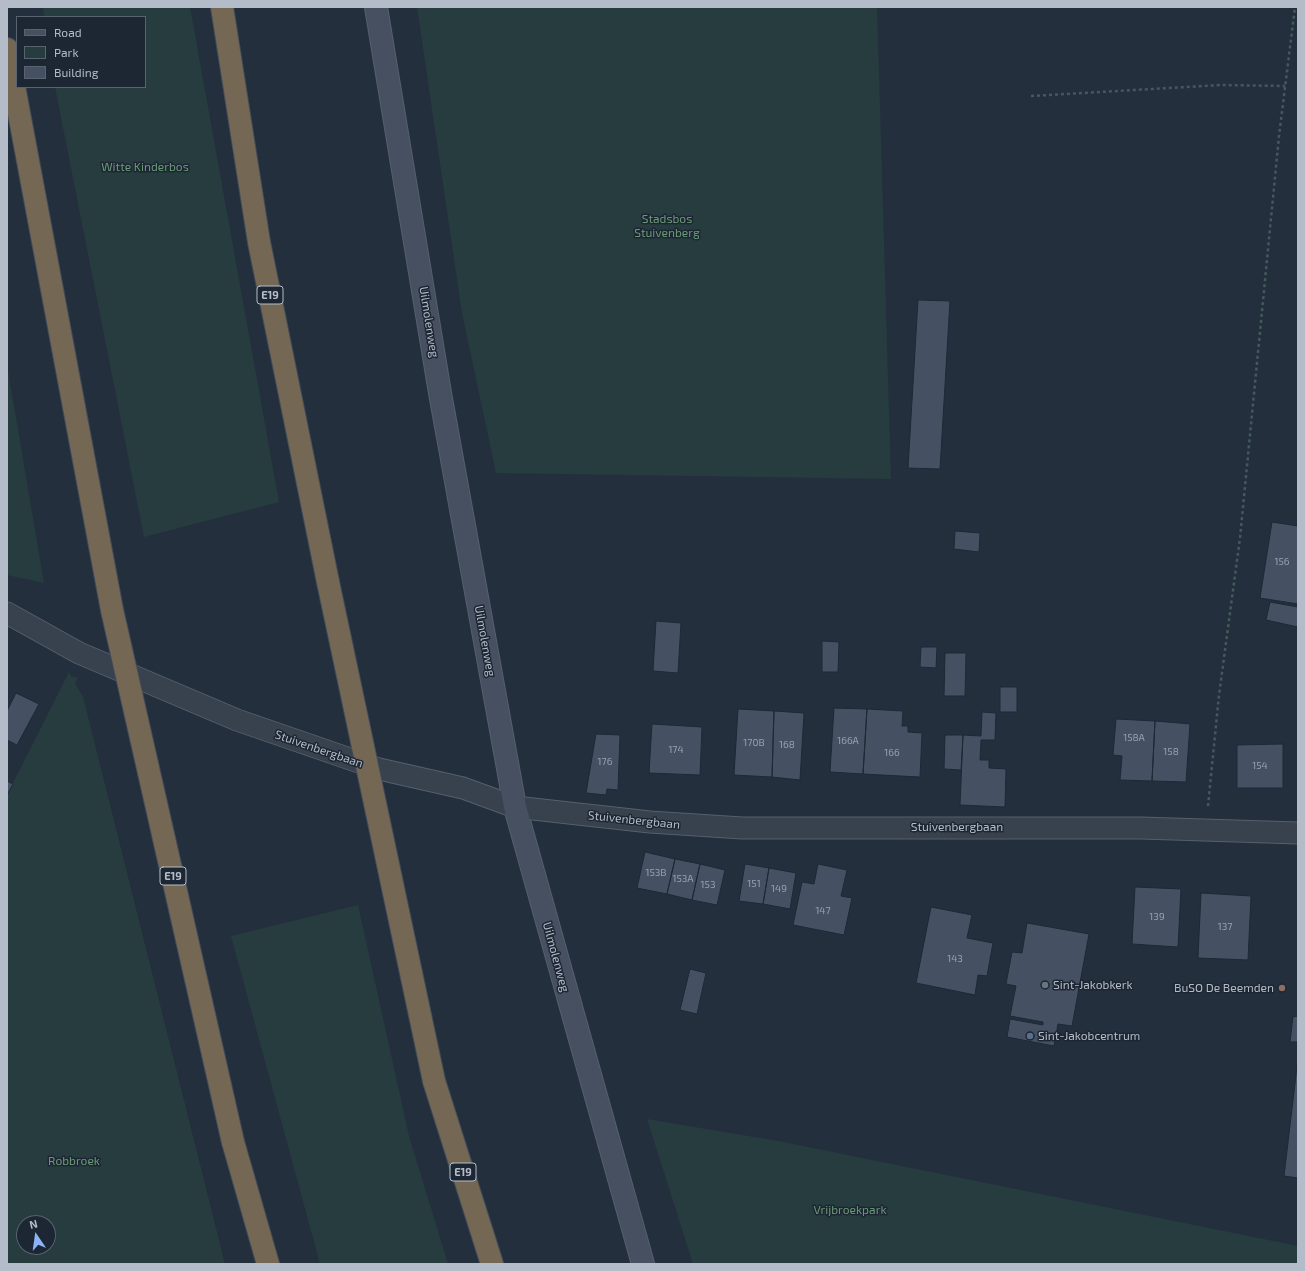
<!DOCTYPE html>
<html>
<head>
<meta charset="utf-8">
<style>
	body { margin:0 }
	#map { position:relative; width:1305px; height:1271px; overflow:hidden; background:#242f3e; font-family:"Exo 2",sans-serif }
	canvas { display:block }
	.frame { position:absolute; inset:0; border:8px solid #b4bcc9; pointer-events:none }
	.legend { position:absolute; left:16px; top:16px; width:130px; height:72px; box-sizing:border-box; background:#1d2633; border:1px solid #59626f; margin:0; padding:5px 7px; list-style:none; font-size:12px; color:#b4bcc9 }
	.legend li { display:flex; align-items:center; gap:8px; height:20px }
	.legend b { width:20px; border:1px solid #59626f }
	.north { position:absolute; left:16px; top:1215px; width:40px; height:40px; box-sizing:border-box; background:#1d2633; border:1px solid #59626f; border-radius:50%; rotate:347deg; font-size:11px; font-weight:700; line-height:16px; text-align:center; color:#b4bcc9 }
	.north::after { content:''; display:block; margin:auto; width:14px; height:18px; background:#8ab4f8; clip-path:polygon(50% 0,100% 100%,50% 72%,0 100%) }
</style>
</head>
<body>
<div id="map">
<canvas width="1305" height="1271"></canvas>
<div class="frame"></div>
<ul class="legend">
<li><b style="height:5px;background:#465061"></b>Road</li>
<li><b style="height:11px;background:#263c3f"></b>Park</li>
<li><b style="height:11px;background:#455162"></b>Building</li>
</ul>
<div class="north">N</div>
</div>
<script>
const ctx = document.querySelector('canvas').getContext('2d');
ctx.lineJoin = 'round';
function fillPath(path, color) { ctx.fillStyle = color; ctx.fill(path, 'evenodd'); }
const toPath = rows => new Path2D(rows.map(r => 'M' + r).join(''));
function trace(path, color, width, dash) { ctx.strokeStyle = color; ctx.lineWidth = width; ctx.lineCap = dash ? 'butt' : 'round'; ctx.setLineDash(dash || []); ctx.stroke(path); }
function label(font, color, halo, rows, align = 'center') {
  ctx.font = font + ' "Exo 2",sans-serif'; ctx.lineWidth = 3; ctx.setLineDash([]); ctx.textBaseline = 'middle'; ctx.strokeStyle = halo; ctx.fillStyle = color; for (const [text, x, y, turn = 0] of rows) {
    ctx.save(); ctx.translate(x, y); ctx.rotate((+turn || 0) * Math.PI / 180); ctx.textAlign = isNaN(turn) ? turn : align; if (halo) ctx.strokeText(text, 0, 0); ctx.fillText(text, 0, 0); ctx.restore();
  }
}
fillPath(toPath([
	[43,7,190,7,279,502,144,537,55,87,145,87,145,17,44,17],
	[417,7,877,7,891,479,496,473,462,313],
	[7,365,44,583,7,575],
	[69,672,71,676,78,678,75,683,83,697,225,1264,7,1264,7,795],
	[24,1223,48,1223,48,1247,24,1247],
	[358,905,409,1136,448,1264,320,1264,231,936],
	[647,1119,778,1141,1298,1246,1298,1264,693,1264]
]), '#263c3f');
const building = toPath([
	[918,300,950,301,940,469,908,468,918,300],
	[1272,522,1298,526,1298,604,1260,598,1272,522],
	[955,531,980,533,979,552,954,549,955,531],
	[1270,602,1298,607,1298,627,1266,620,1270,602],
	[656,621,681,623,678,673,653,671,656,621],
	[822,641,839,642,838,672,822,672,822,641],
	[921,647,937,647,936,668,920,667,921,647],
	[945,653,966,653,965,696,944,696,945,653],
	[1000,687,1017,687,1017,712,1000,712,1000,687],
	[16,693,39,704,17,745,7,740,7,711,16,693],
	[834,708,867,709,863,774,830,772,834,708],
	[738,709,774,711,772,777,734,775,738,709],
	[867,709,903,711,902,726,908,726,908,732,922,733,920,777,863,774,867,709],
	[774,711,804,713,800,780,772,777,774,711],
	[982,712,996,713,995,740,981,740,980,760,989,760,989,768,1006,769,1005,807,960,805,963,735,981,736,982,712],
	[1116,719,1155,721,1152,781,1120,780,1122,756,1113,755,1116,719],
	[1155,721,1190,724,1186,782,1152,781,1155,721],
	[652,724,702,727,700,775,649,773,652,724],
	[596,734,620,735,618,790,607,789,606,795,586,793,596,734],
	[945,735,963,735,961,770,944,769,945,735],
	[1283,744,1283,788,1237,788,1237,745,1283,744],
	[7,781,13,784,7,795,7,781],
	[645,852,675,859,667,894,637,888,645,852],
	[675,859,700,864,692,900,667,894,675,859],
	[700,864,725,870,717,905,692,900,700,864],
	[745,864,769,868,763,904,739,901,745,864],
	[818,864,847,870,841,896,852,898,844,935,793,925,802,882,814,884,818,864],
	[769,868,796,873,790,909,763,904,769,868],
	[1135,887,1181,889,1178,947,1132,944,1135,887],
	[1201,893,1251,896,1248,960,1198,958,1201,893],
	[931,907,972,915,967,938,993,943,987,976,978,975,975,995,916,983,931,907],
	[1027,923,1089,934,1072,1026,1058,1024,1054,1046,1007,1037,1010,1019,1043,1025,1043,1022,1010,1016,1016,986,1006,984,1012,952,1022,953,1027,923],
	[690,969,706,973,697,1014,680,1010,690,969],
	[1298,1016,1298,1042,1290,1042,1293,1017,1298,1016],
	[1298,1058,1298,1178,1284,1176,1298,1058]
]);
fillPath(building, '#455162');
trace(building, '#1f2835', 1);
const minor = toPath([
	[7,613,79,653,237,720,379,769,463,788,515,807,650,822,742,828,1141,828,1298,833]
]);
const secondary = toPath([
	[376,7,440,393,515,807,643,1264]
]);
const motorway = toPath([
	[222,7,259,242,328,582],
	[7,49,112,610],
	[434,1081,492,1264],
	[233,1142,268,1264]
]);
trace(minor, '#565f6c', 23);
trace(secondary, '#565f6c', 24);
trace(motorway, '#434c59', 24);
trace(toPath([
	[1031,96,1221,85,1285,86],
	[1208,806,1219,695,1240,538,1279,136,1295,7]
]), '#44595c', 2.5, [3, 3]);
trace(minor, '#38414e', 21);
trace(secondary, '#465061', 22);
trace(motorway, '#746855', 22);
const motorwayBridge = toPath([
	[328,582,434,1081],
	[112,610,233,1142]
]);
trace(motorwayBridge, '#434c59', 24, []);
trace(motorwayBridge, '#746855', 22);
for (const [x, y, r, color] of [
	[1045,985,4,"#6b7280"],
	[1282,988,4,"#8d6e63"],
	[1030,1036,4,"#5c6f8a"]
]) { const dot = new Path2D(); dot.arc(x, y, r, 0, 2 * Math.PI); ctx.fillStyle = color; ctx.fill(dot); trace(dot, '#1d2633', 1.5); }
label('10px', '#98a1af', null, [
	["156",1282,562],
	["158A",1134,738],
	["166A",848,741],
	["170B",754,743],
	["168",787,745],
	["174",676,750],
	["158",1171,752],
	["166",892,753],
	["176",605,762],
	["154",1260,766],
	["153B",656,873],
	["153A",683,879],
	["151",754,884],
	["153",708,885],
	["149",779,889],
	["147",823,911],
	["139",1157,917],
	["137",1225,927],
	["143",955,959]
]);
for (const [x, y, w] of [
	[270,295,26],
	[173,876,26],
	[463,1172,26]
]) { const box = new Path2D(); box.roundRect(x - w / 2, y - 9, w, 18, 3); ctx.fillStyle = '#1d2633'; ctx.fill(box); trace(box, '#b4bcc9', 1); }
label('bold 11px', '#b4bcc9', null, [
	["E19",270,295],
	["E19",173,876],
	["E19",463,1172]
]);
label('12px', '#6b9a76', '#1d2633', [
	["Witte Kinderbos",145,167],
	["Stadsbos",667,219],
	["Stuivenberg",667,233],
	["Robbroek",74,1161],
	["Vrijbroekpark",850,1210]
]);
label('12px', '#b4bcc9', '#1d2633', [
	["Uilmolenweg",429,322,81],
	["Uilmolenweg",485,641,80],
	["Stuivenbergbaan",319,749,19],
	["Stuivenbergbaan",634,820,6],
	["Stuivenbergbaan",957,827],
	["Uilmolenweg",556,957,75]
]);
label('12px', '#b4bcc9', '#1d2633', [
	["Sint-Jakobkerk",1053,985],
	["BuSO De Beemden",1274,988,"right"],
	["Sint-Jakobcentrum",1038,1036]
], 'left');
</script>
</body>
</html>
